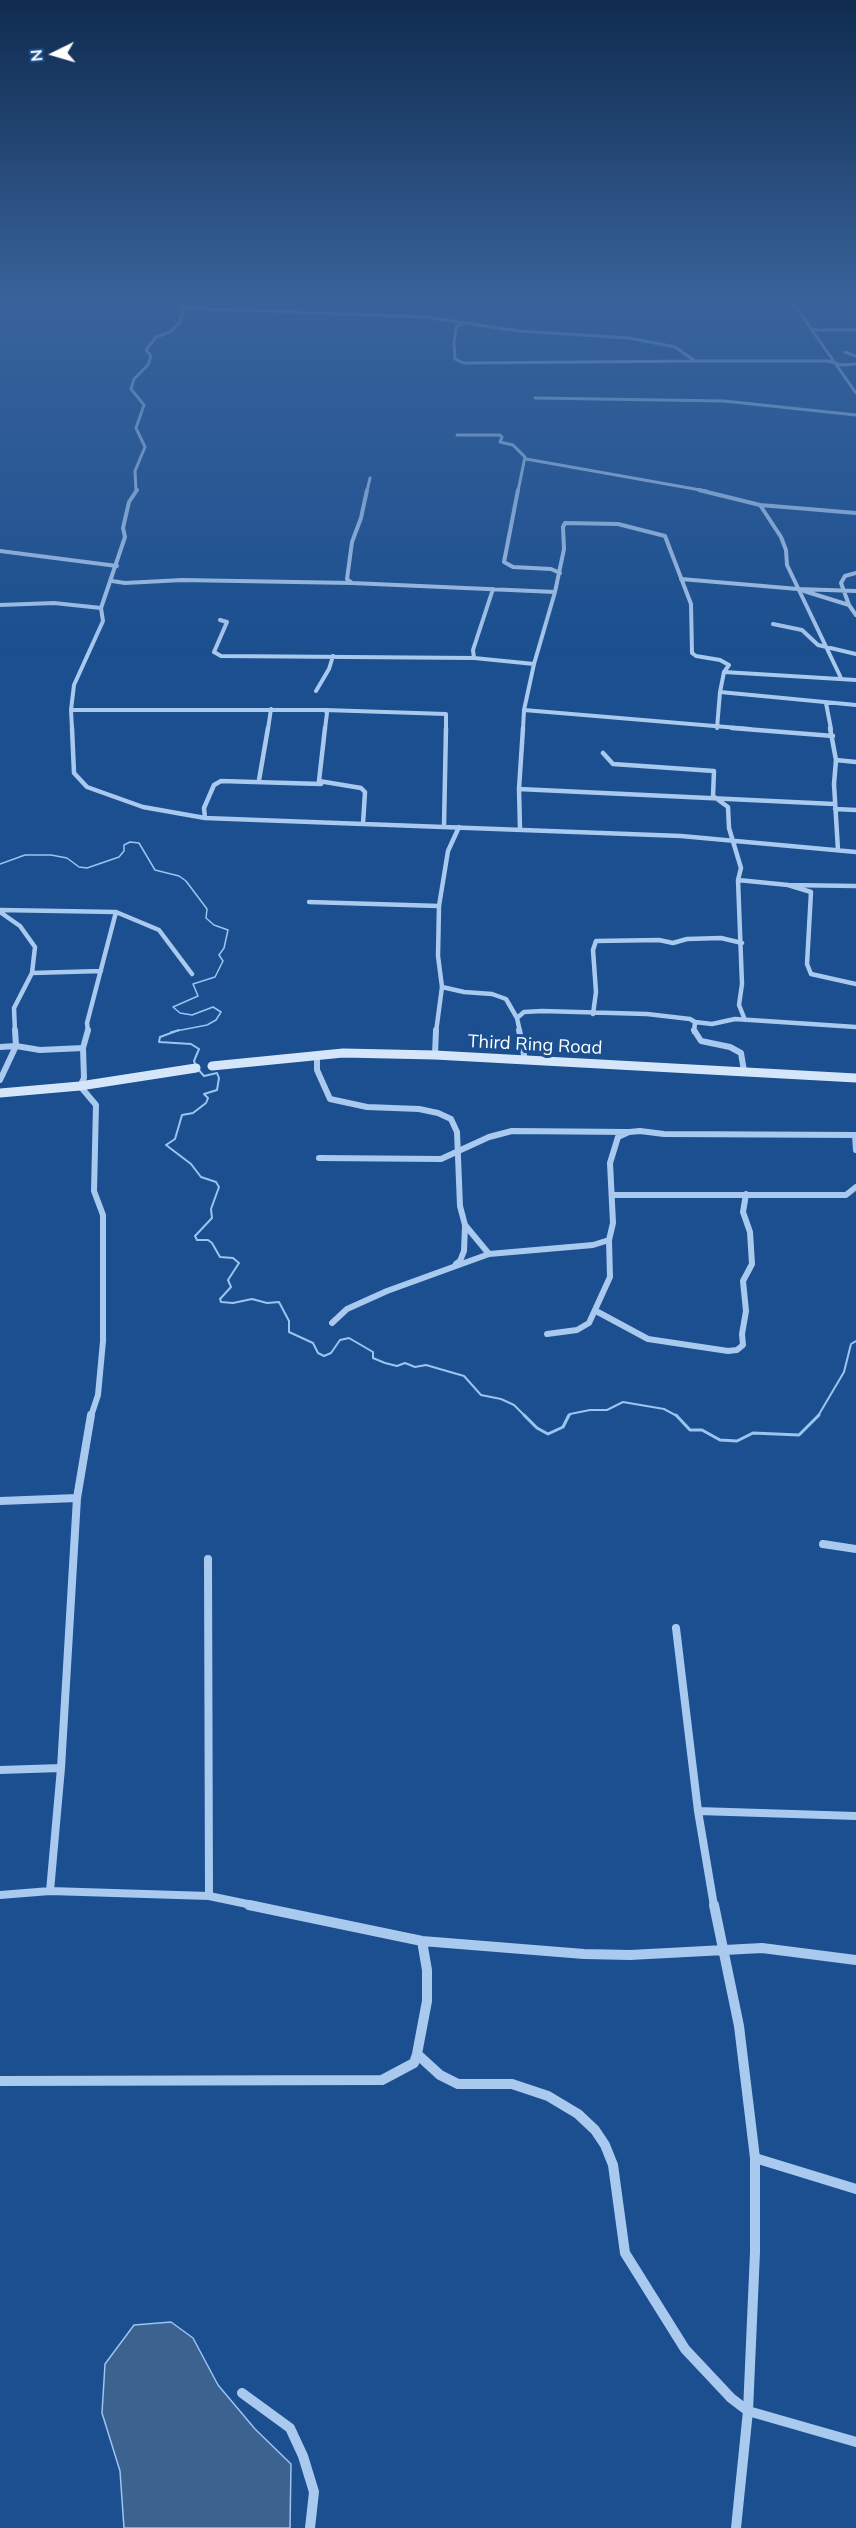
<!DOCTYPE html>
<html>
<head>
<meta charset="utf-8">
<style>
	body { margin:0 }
	#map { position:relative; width:856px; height:2528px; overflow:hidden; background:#1b4f8f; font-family:Mulish,sans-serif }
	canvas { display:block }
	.north { position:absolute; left:24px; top:24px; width:60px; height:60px; -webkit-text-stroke:4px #1b4f8f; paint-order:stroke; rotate:265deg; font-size:16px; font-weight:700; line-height:24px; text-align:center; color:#fff }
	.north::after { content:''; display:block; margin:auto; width:21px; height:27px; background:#fff; clip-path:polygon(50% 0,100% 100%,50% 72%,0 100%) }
</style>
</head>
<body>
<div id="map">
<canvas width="856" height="2528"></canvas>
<div class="north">N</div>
</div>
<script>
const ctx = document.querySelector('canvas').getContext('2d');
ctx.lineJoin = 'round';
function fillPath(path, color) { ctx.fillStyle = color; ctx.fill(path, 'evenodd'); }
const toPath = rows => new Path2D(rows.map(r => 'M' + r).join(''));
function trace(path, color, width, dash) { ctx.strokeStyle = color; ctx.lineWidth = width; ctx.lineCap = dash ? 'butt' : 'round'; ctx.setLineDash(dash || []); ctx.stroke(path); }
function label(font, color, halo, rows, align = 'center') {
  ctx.font = font + ' Mulish,sans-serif'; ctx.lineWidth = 6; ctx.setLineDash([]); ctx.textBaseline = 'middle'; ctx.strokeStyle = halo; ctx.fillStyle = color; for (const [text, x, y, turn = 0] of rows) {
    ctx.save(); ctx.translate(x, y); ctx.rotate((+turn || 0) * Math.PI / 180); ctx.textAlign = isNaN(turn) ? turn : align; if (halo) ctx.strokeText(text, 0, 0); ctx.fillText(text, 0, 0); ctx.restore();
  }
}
const water = toPath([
	[171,2322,193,2338,218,2385,255,2429,291,2464,290,2528,124,2528,120,2471,102,2413,105,2364,134,2325,171,2322]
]);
fillPath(water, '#3c6290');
trace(water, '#9cc4f0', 1.5);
trace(toPath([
	[0,864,25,855,51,855,67,858,79,867,87,868,119,857,124,851,124,845,130,842,139,843,155,870,179,876,186,881,207,909,206,918,214,925,228,930,224,948,219,955,223,961,215,977,193,984,198,996,173,1007,180,1013,192,1015,213,1007,221,1012,216,1020,207,1025,171,1032]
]), '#9cc4f0', 1.5);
trace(toPath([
	[179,1030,160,1037,159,1042,191,1044,199,1049,194,1061,197,1068,204,1076,217,1073,219,1078,217,1090,204,1094,208,1098,206,1103,193,1113,182,1115,175,1139,166,1145,191,1164,201,1177,216,1182,219,1187,211,1209,212,1218,195,1236,197,1240,208,1240,212,1243,220,1257,233,1258,239,1263,228,1280,231,1287,220,1299,221,1302,233,1303,252,1299,267,1303,279,1302,289,1321,289,1332,313,1343,318,1353,324,1356,331,1353,340,1340,349,1338,373,1352,373,1358,385,1363,397,1366,405,1363,415,1367,426,1365,464,1376,481,1395,501,1399,514,1405,525,1416],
	[569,1416,570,1414,590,1410,607,1410,623,1402,664,1409,677,1416],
	[818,1416,844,1372,851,1344,856,1341]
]), '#9cc4f0', 2);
trace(toPath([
	[524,1415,537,1428,548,1434,563,1427,569,1415],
	[676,1415,690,1430,702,1430,720,1440,737,1441,753,1433,799,1435,819,1415]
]), '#9cc4f0', 3);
trace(toPath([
	[179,303,185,308,425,317,519,331,629,338,675,347,695,361,828,361,842,365,856,364],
	[793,303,856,393],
	[462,324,456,327,454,343,455,359,464,363,695,361],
	[811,330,856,330],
	[845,352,856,356],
	[535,398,724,401,856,415],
	[457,435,500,435,502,437,500,442,513,445,525,457,518,491],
	[526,459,706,491],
	[136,491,135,471,145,447,136,428,144,405,131,389,134,379,148,365,151,356,146,350,156,337,170,332,179,323,185,308],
	[367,491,370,478]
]), '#a9c9ee', 3);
trace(toPath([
	[367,490,361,518,352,542,347,579,352,583,555,592,534,664,524,710,523,729],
	[518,490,504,562,513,567,551,569,560,573],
	[699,490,760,505,856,513],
	[760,505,781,537,786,550,787,565,841,678],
	[0,551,117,566],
	[681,579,798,589,856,591],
	[112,581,125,583,182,580,352,583],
	[804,591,849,605,856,615],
	[555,592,564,549,563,527,565,523,618,524,665,536,691,604,692,653,696,656,720,660,729,665,724,672,720,692,717,728],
	[0,605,54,603,101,608],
	[849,605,841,583,845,576,856,573],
	[220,620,227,622,214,652,221,656,474,658,534,664],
	[773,624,802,630,818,645,856,654],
	[474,658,473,650,493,589],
	[724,672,856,680],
	[316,691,329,669,333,656],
	[720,692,856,705],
	[826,703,831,729],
	[71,710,325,710,327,713,325,729],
	[325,710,446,714,446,729],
	[524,710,750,729],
	[72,729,71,710,74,685,103,621,101,608,125,537,123,528,129,502,137,490],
	[268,729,271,709]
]), '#a9c9ee', 4);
trace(toPath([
	[72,728,74,773,87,787,143,807,205,818,681,836,856,852],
	[325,728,319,781,361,788,365,792,363,824],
	[732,728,833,736],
	[830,728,836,760,834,784,838,850],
	[603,753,613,764,714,771,713,796,728,807,729,828,741,868,738,880,742,984,739,1005,745,1020],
	[836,760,856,762],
	[259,780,268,728],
	[519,789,834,804],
	[835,809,856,810],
	[205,818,204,808,214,785,221,781,321,784],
	[444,826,446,728],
	[520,829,519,789,523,728],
	[738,880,788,885,856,886],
	[788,885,811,892,807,964,811,974,856,984],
	[309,902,439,906],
	[0,910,116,912,159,930,192,974],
	[0,912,20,926,35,947,32,973,14,1008,15,1032],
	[32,973,101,971],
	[442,987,464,992,492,994,506,999,517,1018,520,1032],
	[593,1014,596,992,593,950,596,941,659,940,673,943,687,939,721,938,742,943],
	[517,1018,524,1012,542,1011,647,1014,690,1019,695,1022,694,1032],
	[695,1022,712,1024,735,1019,856,1027],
	[88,1032,87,1023,116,912],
	[436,1032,442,987,438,956,439,906,448,851,459,827]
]), '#a9c9ee', 4.5);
trace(toPath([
	[88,1030,83,1048,84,1078,80,1086,96,1105,94,1191,103,1215,103,1341,98,1395,91,1416],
	[519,1030,525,1060],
	[694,1030,701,1041,730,1047,741,1053,744,1071],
	[0,1047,16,1046,40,1050,83,1048],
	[317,1055,317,1070,330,1099,367,1107,419,1109,438,1113,451,1119,457,1132,460,1206,465,1225,489,1254],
	[435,1055,436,1030],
	[0,1080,16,1046,15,1030],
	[855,1135,856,1150],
	[319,1158,441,1159,489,1137,512,1131,629,1132],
	[613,1195,846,1195,856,1187],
	[456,1264,460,1261,464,1251,465,1226],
	[596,1311,648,1339,728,1351,737,1350,743,1345,742,1334,746,1311,743,1281,752,1264,750,1232,743,1212,746,1194],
	[332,1323,347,1309,387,1291,489,1254,593,1245,609,1240],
	[547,1334,577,1330,589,1323,610,1277,609,1240,613,1223,610,1163,618,1137,629,1132,640,1131,664,1134,856,1135]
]), '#a9c9ee', 6);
trace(toPath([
	[77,1498,91,1415],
	[0,1501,77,1498,61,1768,50,1891],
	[823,1544,856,1549],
	[208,1559,209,1896],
	[676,1628,698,1811,714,1906],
	[0,1770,61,1768],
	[698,1811,856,1816],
	[0,1895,50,1891,209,1896,257,1906]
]), '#a9c9ee', 8);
trace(toPath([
	[249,1905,422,1941,584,1954,630,1955,762,1948,856,1960],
	[714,1905,739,2026,755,2158,755,2252,748,2411,736,2528],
	[417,2054,440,2075,458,2084,512,2084,548,2096,578,2114,595,2130,605,2145,613,2165,625,2253,685,2349,731,2398,748,2411,856,2442],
	[0,2081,382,2080,414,2063,417,2054,427,2001,427,1970,422,1941],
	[755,2158,856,2189],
	[242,2393,290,2428,303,2456,314,2492,310,2528]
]), '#a9c9ee', 10);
trace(toPath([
	[212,1066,343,1053,435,1055,856,1078],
	[0,1093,80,1086,196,1068]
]), '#d6e6fa', 9);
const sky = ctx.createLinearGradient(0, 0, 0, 657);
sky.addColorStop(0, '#0f2b4f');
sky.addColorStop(0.46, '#39639b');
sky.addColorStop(1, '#39639b00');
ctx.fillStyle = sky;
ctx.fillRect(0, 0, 856, 657);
label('18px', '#fff', '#1b4f8f', [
	["Third Ring Road",535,1045,3]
]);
</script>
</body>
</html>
